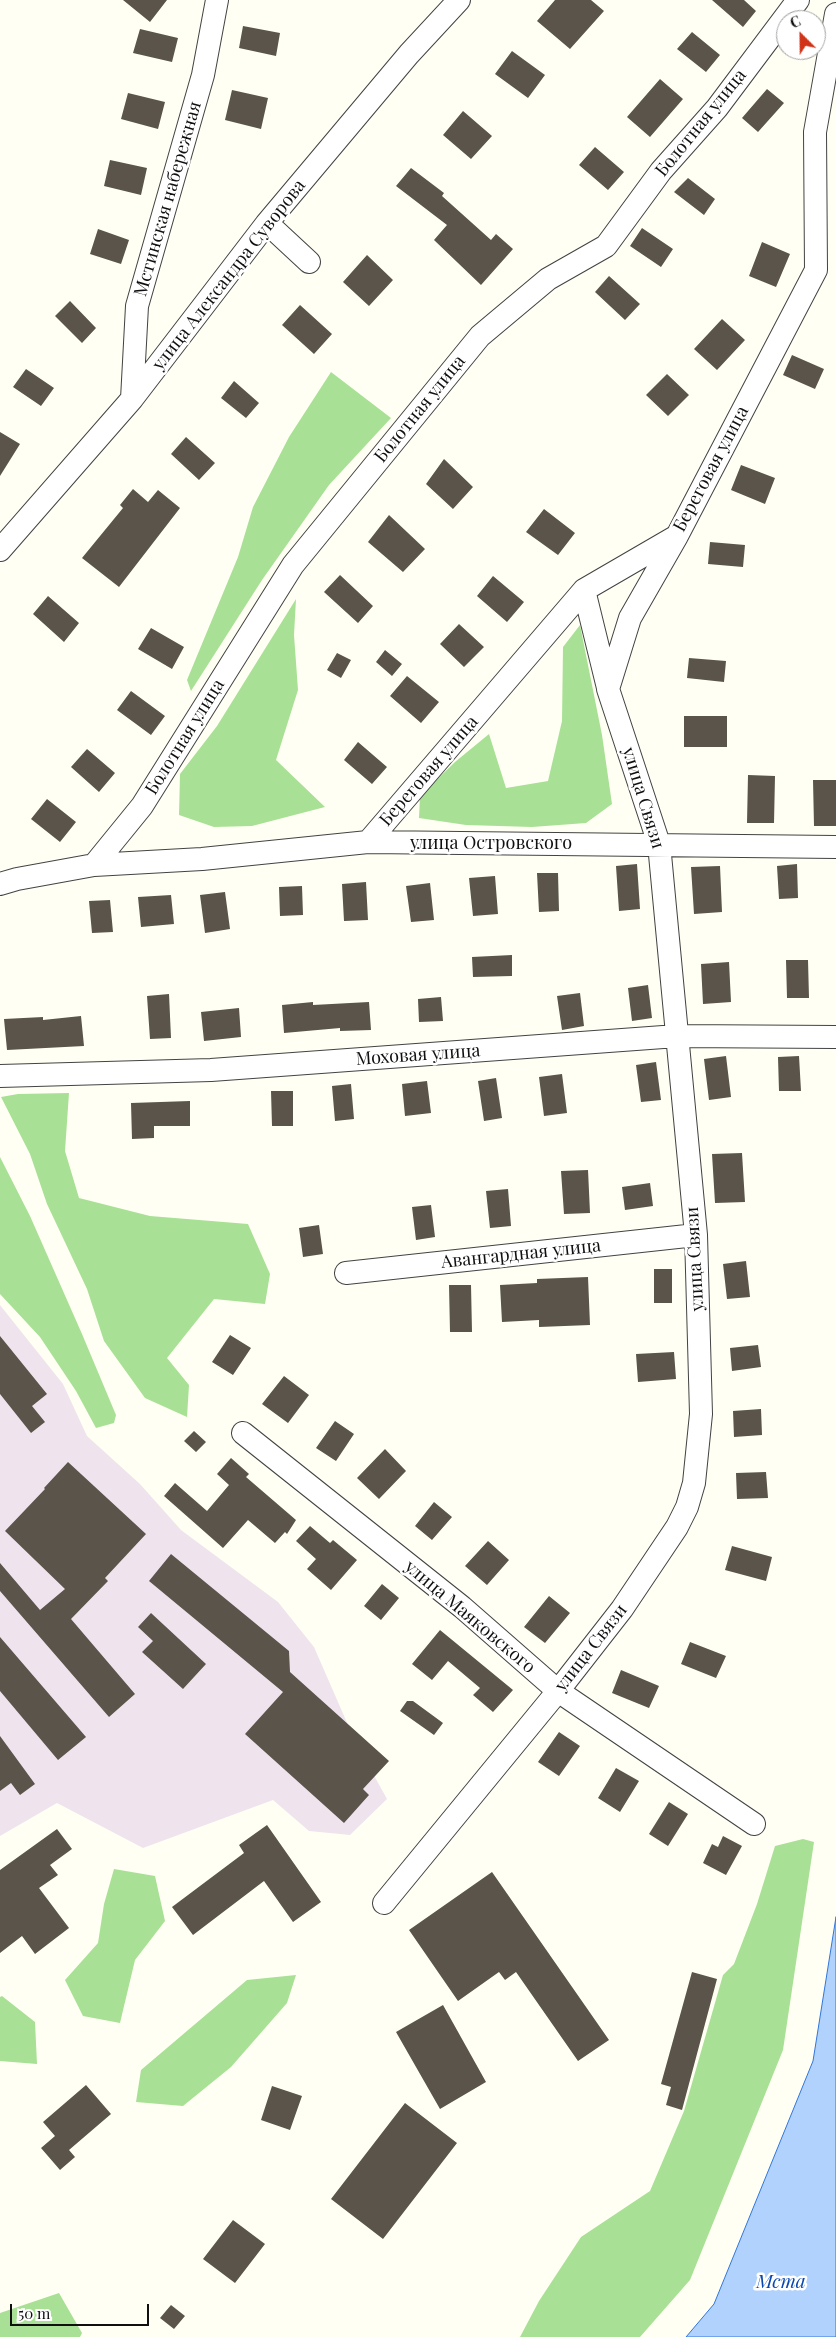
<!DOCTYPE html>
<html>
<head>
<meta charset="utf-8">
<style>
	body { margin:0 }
	#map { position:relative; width:836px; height:2337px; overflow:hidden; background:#fffff3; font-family:"Playfair Display",serif }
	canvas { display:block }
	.north { position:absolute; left:776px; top:10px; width:50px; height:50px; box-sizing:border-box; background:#fff; border:1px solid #9f9f9f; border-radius:50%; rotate:337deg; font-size:14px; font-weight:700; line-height:20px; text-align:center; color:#101010 }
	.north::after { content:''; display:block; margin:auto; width:18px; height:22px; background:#d03318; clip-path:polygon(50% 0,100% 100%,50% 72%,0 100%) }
	.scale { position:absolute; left:10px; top:2304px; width:139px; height:22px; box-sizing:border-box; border:2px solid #101010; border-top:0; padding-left:6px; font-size:15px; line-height:18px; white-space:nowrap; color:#101010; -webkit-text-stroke:4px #fff; paint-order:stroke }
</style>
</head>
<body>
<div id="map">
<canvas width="836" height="2337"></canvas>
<div class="north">С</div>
<div class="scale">50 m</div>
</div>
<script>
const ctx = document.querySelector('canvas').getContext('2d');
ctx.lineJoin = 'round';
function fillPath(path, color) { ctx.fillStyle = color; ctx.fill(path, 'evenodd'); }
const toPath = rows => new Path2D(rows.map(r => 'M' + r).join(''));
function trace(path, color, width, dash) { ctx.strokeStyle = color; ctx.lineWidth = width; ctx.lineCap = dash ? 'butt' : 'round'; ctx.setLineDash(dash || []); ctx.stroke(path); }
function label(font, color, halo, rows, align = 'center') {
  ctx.font = font + ' "Playfair Display",serif'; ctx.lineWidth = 5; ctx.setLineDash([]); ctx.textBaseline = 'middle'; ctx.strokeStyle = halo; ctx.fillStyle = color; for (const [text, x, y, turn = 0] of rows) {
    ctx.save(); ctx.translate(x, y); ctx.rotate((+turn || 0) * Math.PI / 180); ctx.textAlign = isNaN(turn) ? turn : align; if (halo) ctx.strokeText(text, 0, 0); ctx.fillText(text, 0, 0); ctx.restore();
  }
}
fillPath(toPath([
	[0,1305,63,1384,87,1436,140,1484,181,1530,278,1602,314,1647,355,1741,387,1799,350,1835,309,1831,273,1800,143,1848,57,1803,0,1836]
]), '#efe4ee');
fillPath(toPath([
	[331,372,391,418,329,485,262,580,191,691,187,680,238,557,253,507,289,437],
	[296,599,294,635,298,690,276,760,325,807,252,826,214,827,179,815,180,774,217,726],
	[580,625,602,735,612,804,586,823,532,827,466,825,419,818,420,796,455,762,489,734,506,788,548,781,562,721,563,647],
	[69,1093,65,1151,79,1198,150,1216,248,1224,270,1274,265,1304,214,1299,167,1358,189,1385,187,1417,145,1398,104,1341,87,1289,47,1204,30,1154,1,1097,18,1094],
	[0,1157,30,1216,82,1334,116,1415,114,1423,96,1428,76,1391,40,1337,0,1294],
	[803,1839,814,1842,783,2050,690,2280,640,2337,520,2337,539,2301,581,2237,650,2191,684,2111,723,1975,734,1964,757,1904,775,1846],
	[114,1869,155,1876,165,1921,135,1960,120,2023,83,2016,65,1980,98,1943,104,1904],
	[296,1975,287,2003,231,2067,183,2106,136,2102,141,2070,247,1980],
	[2,1996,35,2022,37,2064,0,2061,0,1997],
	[59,2293,82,2333,80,2337,0,2337,0,2313]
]), '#a8e195');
const water = toPath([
	[836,1917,836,2337,686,2337,714,2304,813,2061,836,1917]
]);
fillPath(water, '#b1d2fd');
trace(water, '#3076dc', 1);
fillPath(toPath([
	[123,0,167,0,150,22],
	[555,0,591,0,604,11,570,49,537,21],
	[712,0,744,0,756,11,743,27],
	[243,26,280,33,276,56,239,48],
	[140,29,178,38,172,62,133,53],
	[692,32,720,55,706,72,677,49],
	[512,51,545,75,528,98,495,74],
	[660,79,683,99,650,137,627,117],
	[767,89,784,103,758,132,742,118],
	[232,90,268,98,261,129,225,120],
	[128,93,165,102,158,129,121,119],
	[463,111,492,136,471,159,443,135],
	[595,147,624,172,608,190,579,165],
	[110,160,147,168,141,195,104,186],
	[411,168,444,193,442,196,491,240,496,234,513,249,481,285,434,240,447,225,396,186],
	[688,178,715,199,704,215,674,192],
	[642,228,673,249,661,267,630,246],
	[98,229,129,240,121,264,90,254],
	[762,242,790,254,776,287,749,276],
	[367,255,393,280,369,306,343,282],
	[609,276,640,304,625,320,595,292],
	[70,301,96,328,82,343,55,316],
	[300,305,332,334,314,354,282,325],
	[722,319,745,340,717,370,694,349],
	[792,355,824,369,815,389,783,375],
	[26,369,54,388,41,406,13,387],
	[667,374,689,395,668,416,646,395],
	[234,381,259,403,246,418,221,398],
	[0,432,20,444,0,476],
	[186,437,215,463,199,480,171,454],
	[444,459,473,487,453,509,426,484],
	[741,465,775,478,765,504,731,490],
	[133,489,148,502,158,490,180,508,119,587,82,558,123,508,120,505],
	[544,509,575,533,558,555,526,532],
	[389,515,425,549,403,572,368,542],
	[710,542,745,545,743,567,708,564],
	[340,575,373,606,358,623,324,592],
	[493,576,524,602,507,622,477,596],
	[48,596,79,623,64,642,33,614],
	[459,624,484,647,464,667,440,644],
	[151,628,184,647,172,669,138,649],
	[385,650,402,664,392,676,376,662],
	[337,653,351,660,341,678,327,670],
	[689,658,726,661,724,682,687,678],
	[407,676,439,702,421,723,390,696],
	[131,691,165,716,151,735,117,710],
	[684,716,727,716,727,747,684,747],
	[358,742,387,767,372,784,344,760],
	[87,749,115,773,99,792,71,767],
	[748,775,775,776,774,823,747,823],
	[813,780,836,780,836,826,814,826],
	[47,799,76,822,60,842,31,819],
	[637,864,640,909,619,911,616,866],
	[797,864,798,898,779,899,777,866],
	[720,866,722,912,694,914,691,867],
	[537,873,558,873,559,911,539,912],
	[495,876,498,914,473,916,469,878],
	[366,882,368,920,344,921,342,884],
	[430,883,434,920,411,922,406,886],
	[302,886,303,915,280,916,279,887],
	[225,892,230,929,205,933,200,895],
	[171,895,174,924,141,927,138,897],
	[110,900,113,932,92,933,89,901],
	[512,955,512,976,473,977,472,957],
	[786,960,808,960,809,998,787,998],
	[729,962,731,1002,703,1004,701,964],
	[648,985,652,1018,632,1021,628,988],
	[580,993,584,1026,562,1030,557,996],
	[169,994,171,1038,150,1039,147,996],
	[441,997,443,1021,419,1022,418,999],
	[313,1002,313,1005,369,1002,371,1030,340,1031,340,1028,284,1033,282,1005],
	[239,1008,241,1037,204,1041,201,1012],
	[81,1016,84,1046,7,1050,4,1019,43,1017,43,1020],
	[726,1056,731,1097,709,1100,704,1059],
	[799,1056,801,1091,779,1091,778,1057],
	[656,1062,661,1100,641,1102,636,1065],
	[562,1074,567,1113,544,1116,539,1077],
	[496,1078,502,1118,484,1121,478,1081],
	[427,1081,431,1113,405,1116,402,1084],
	[351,1084,354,1119,335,1121,332,1086],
	[271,1091,293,1091,293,1126,272,1126],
	[190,1101,190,1126,154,1126,154,1138,132,1139,131,1103],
	[742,1153,745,1202,715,1203,712,1154],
	[588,1170,590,1213,564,1214,561,1171],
	[650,1183,653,1206,625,1210,622,1187],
	[508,1189,511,1226,490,1228,486,1191],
	[431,1205,435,1237,416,1240,412,1207],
	[319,1225,323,1254,303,1257,299,1228],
	[746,1261,750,1297,727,1299,723,1264],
	[654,1269,672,1269,672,1303,654,1303],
	[588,1277,590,1325,539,1327,539,1320,502,1322,500,1285,537,1283,537,1279],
	[449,1285,471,1285,472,1332,450,1332],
	[230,1335,251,1348,233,1375,212,1362],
	[0,1336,47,1394,32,1406,45,1422,31,1433,0,1394],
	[758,1345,761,1367,732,1371,730,1348],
	[674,1352,676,1379,638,1382,636,1354],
	[284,1376,309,1395,288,1423,262,1404],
	[761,1409,762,1435,734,1437,733,1411],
	[335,1421,354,1434,336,1461,316,1448],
	[194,1431,206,1442,196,1452,184,1441],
	[385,1449,406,1471,379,1499,357,1478],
	[231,1458,249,1474,246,1477,296,1520,287,1534,285,1532,275,1543,248,1520,223,1548,164,1496,175,1483,207,1511,229,1485,217,1474],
	[68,1462,146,1534,105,1578,108,1581,71,1619,135,1694,109,1717,0,1591,0,1563,40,1610,65,1589,5,1531,45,1489,44,1488],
	[766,1472,768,1498,737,1499,736,1473],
	[434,1502,452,1517,432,1540,415,1526],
	[310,1526,330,1543,333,1540,357,1560,331,1590,307,1569,316,1559,296,1541],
	[488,1541,509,1560,487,1585,465,1566],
	[732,1546,772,1557,766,1581,725,1570],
	[171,1554,289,1651,290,1672,389,1761,363,1789,369,1795,344,1823,245,1734,283,1692,149,1581],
	[382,1584,399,1598,381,1620,364,1606],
	[549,1596,570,1613,545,1643,524,1627],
	[151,1613,206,1664,183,1689,142,1652,153,1641,138,1627],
	[440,1630,513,1690,493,1712,473,1695,480,1688,448,1661,432,1680,412,1664],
	[0,1637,86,1737,58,1760,0,1691],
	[690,1642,726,1656,716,1678,681,1664],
	[621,1670,659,1686,649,1708,612,1693],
	[407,1701,413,1701,443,1723,434,1735,400,1711],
	[559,1732,580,1746,559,1776,538,1762],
	[0,1736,35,1784,20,1795,11,1783,0,1791],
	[616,1768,639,1781,620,1812,598,1798],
	[669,1802,688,1814,668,1846,649,1834],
	[267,1825,321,1902,293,1922,264,1881,193,1935,172,1907,244,1853,239,1845],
	[57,1829,72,1849,50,1865,58,1875,39,1888,69,1928,35,1954,22,1936,0,1953,0,1870],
	[723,1836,742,1846,726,1875,703,1863,712,1844,718,1847],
	[492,1872,609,2040,578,2061,516,1972,505,1980,499,1972,458,2001,409,1930],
	[692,1972,717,1979,682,2110,666,2105,671,2087,661,2084],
	[443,2005,486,2082,440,2109,396,2032],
	[86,2085,111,2114,69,2150,75,2157,60,2170,41,2148,55,2136,43,2122],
	[272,2086,302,2096,290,2130,261,2120],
	[405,2103,457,2143,383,2239,331,2199],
	[233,2220,265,2244,235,2283,203,2259],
	[171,2305,185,2316,174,2329,160,2318]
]), '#5a544b');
const minor = toPath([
	[267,223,309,262],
	[132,399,137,306,203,75,217,0],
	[0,550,132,399,267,223,409,54,459,0],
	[584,590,608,688],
	[368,842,584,590,677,536,816,270,815,132,836,14],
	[94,865,142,806,293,565,480,336,548,279,606,246,661,171,717,108,798,0],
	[0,884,17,879,94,865,202,859,368,842,836,847],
	[0,1076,211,1070,677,1036,836,1037],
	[346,1273,696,1235],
	[243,1433,462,1607,558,1691,754,1824],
	[384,1903,558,1691,622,1609,677,1527,687,1507,694,1483,701,1414,696,1235,659,844,608,689,630,618,677,536]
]);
trace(minor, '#434343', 24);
trace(minor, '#fff', 22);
label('18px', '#101010', '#fff', [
	["Болотная улица",701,123,-51],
	["Мстинская набережная",168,199,-74],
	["улица Александра Суворова",229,275,-52],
	["Болотная улица",420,409,-51],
	["Береговая улица",711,469,-62],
	["Болотная улица",185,737,-58],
	["Береговая улица",429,771,-49],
	["улица Связи",643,798,73],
	["улица Островского",491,843],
	["Моховая улица",418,1055,-4],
	["Авангардная улица",521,1254,-6],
	["улица Связи",695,1259,-93],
	["улица Маяковского",470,1617,40],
	["улица Связи",591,1648,-52]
]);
label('italic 19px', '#0a48b1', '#fff', [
	["Мста",781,2282]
]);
</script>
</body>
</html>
